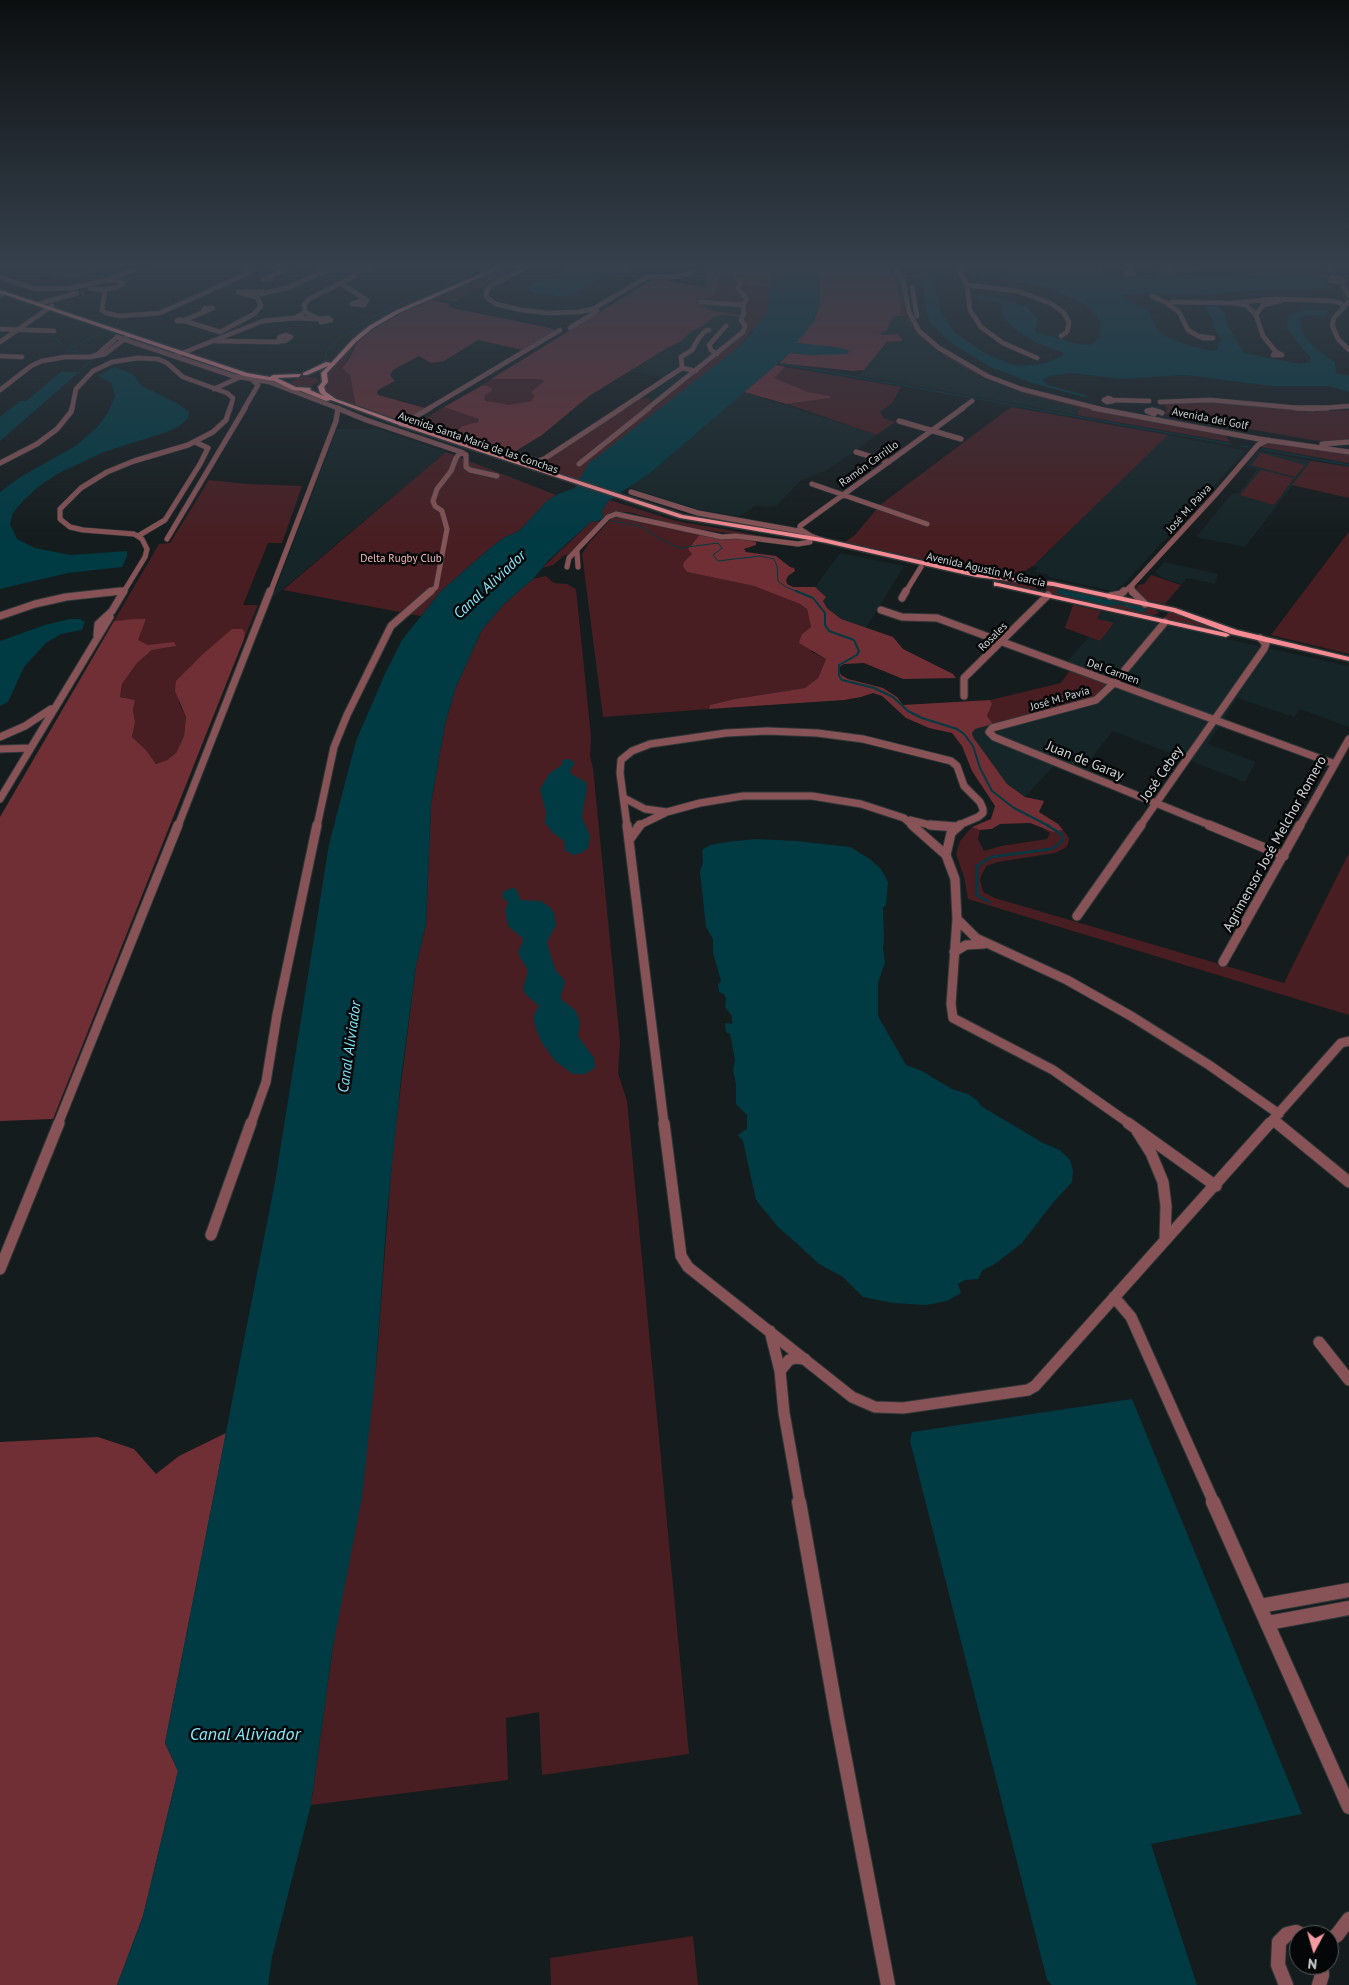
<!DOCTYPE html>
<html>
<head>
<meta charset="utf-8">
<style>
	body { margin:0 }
	#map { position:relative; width:1349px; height:1985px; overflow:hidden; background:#151c1d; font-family:"PT Sans",sans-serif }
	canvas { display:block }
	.north { position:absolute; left:1289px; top:1925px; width:50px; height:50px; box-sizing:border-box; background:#040607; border:1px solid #56595a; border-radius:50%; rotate:186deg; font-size:14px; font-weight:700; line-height:20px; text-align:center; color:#d0d5d6 }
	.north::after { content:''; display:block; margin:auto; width:18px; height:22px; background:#f49aa0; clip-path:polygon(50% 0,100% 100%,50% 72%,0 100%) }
</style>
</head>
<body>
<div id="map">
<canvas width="1349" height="1985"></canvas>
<div class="north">N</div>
</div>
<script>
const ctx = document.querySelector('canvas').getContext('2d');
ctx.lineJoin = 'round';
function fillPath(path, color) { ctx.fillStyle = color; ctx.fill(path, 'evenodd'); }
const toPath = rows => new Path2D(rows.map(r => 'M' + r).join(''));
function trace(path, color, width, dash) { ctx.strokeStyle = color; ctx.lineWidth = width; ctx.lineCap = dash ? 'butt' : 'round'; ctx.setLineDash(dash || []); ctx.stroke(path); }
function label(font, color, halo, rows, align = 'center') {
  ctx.font = font + ' "PT Sans",sans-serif'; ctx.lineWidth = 5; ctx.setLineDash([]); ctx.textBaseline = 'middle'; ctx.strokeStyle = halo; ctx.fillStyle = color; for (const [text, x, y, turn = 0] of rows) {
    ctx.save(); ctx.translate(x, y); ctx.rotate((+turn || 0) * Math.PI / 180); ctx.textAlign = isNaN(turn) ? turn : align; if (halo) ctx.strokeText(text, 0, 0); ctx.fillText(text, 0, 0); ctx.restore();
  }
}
fillPath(toPath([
	[700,304,744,304,746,326,744,332,658,402,651,403,638,399,667,379,631,371,669,347,681,341,692,331,703,326,714,317,722,315,737,317,740,315,709,310],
	[894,316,904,316,917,335,944,355,978,375,1025,394,1080,408,1077,415,859,375,872,362,887,342,898,334,882,335,879,332,887,331,890,321],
	[744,392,877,435,827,470,800,481,777,505,768,507,757,505,739,516,695,509,628,487,650,473],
	[337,429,379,429,446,452,272,598],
	[1167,435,1246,451,1123,585,1113,591,1049,577,1048,574,1035,572,1038,567,1033,566],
	[1258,451,1311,461,1245,547,1196,537,1232,494,1239,493,1257,470,1245,466],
	[840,553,904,566,866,628,841,619,827,608,823,601,826,597,815,587],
	[1164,562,1218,574,1215,584,1187,578,1182,584,1163,578,1155,572],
	[1101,611,1349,666,1349,727,1300,709,1294,717,1237,698,1208,744,1256,762,1245,782,1113,731,1083,768,1060,759,1025,797,1007,784,973,737,972,733,975,729,1109,683,1063,666,1089,637,1100,641,1113,624,1096,619]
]), '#162527');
fillPath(toPath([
	[15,264,119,264,69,279],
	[510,264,527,264,454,302,436,298],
	[886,264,892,264,900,277,908,312,912,324,931,344,962,364,1021,389,1225,435,1230,442,1077,415,1080,408,1025,394,978,375,946,357,917,335,904,316,900,316,900,295,892,271],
	[721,274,741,278,744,285,771,288,768,309,762,320,736,349,582,477,579,482,439,434,441,433,539,463,638,399,648,398,651,402,658,402,744,332,746,310,744,304,700,301,713,296],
	[360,337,342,368,350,375,356,407,327,394,324,387,329,379,325,373],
	[785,367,901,387,892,403,880,412,884,418,895,422,877,435,787,404,831,398,830,396,808,392,773,378],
	[305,376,317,378,319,381,312,386,302,387,294,386,290,383,296,378],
	[491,379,540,379,544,381,531,392,536,396,531,401,508,405,496,404,484,399,484,395,492,391,483,385],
	[1203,400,1309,412,1349,410,1349,440,1329,442,1312,440,1165,414,1167,409,1164,404],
	[444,407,474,416,479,419,478,422,462,426,456,433,418,423],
	[1011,407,1168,435,1033,566,1021,573,1003,574,968,569,845,542,855,535,880,505],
	[1265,442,1349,454,1349,463,1261,447],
	[446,452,556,495,547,501,519,531,505,537,489,549,441,591,421,616,283,590],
	[1261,453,1305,465,1295,477,1251,465],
	[1311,461,1349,467,1349,498,1292,485],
	[1261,470,1294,478,1274,505,1240,495],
	[209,480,247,484,302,486,282,543,268,543,243,605,258,605,244,639,245,632,242,629,232,630,191,666,179,703,186,717,184,736,176,753,167,760,156,764,146,750,132,737,135,722,133,710,135,700,120,697,122,684,137,663,152,650,175,646,148,645,137,640,146,619,114,621,159,544,170,543],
	[609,500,676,521,803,543,682,527,628,512,612,512,603,517,602,511],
	[612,518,625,518,701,533,691,545,692,554,683,567,687,572,755,586,800,604,807,609,811,627,802,634,812,652,826,659,818,678,805,688,735,699,710,705,709,709,603,717,582,554,588,544],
	[592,521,600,522,569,555,565,555,553,565,542,568],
	[1349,531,1349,654,1271,635,1348,533],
	[961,573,1038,583,1035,591],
	[1151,575,1181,585,1165,604,1144,600,1135,592,1138,585,1144,584],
	[546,576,554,583,567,584,576,589,591,737,590,756,593,768,620,1042,618,1073,627,1101,689,1754,542,1775,539,1712,506,1718,508,1780,311,1805,333,1646,376,1368,393,1148,416,966,426,924,431,804,445,724,456,687,482,630,503,605,533,579],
	[1047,586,1155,609,1159,613,1152,616,1049,593,1044,589],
	[1073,605,1101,611,1097,619,1114,623,1100,641,1065,628],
	[1166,610,1183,614,1245,638,1165,620,1163,618,1168,614],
	[1071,669,1110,683,1093,698,993,724,987,716,992,704,990,700,1061,683],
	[972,827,980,830,978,839,984,851,1001,846,1047,839,1050,833,1041,827,1053,832,1063,830,1069,838,1068,844,1065,848,1055,853,998,862,986,866,980,879,983,892,995,898,1284,983,1349,853,1349,1015,968,899,964,877,956,854,960,841],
	[693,1936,698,1985,551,1985,550,1958]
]), '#481e22');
fillPath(toPath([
	[702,264,766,264,770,272,771,288,744,285,741,278,721,274,718,276,719,286,713,296,704,299,700,301,700,304,709,310,740,315,740,317,722,315,714,317,703,326,692,331,681,341,669,347,589,396,542,435,514,452,456,433,462,426,478,422,479,419,444,407,483,385,492,388,492,391,485,395,484,399,487,401,508,405,531,401,535,396,531,392,544,381,540,379,491,379,655,278,707,288,706,273],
	[813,264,886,264,896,281,901,305,900,316,894,316,890,321,887,331,879,333,882,335,898,334,903,341,887,342,864,370,853,371,779,363,790,353,814,355,842,348,796,343,814,321,820,302,819,278],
	[431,300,451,304,447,307,545,327,555,330,523,350,478,340,444,361,431,363,419,356,393,370,390,375,395,381,378,390,377,393,378,395,425,408,410,418,396,419,356,407,350,375,342,368,349,359,360,337,397,314],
	[776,365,785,367,774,378,808,392,830,396,831,398,787,404,744,392],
	[701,533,721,539,736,538,756,542,756,545,744,549,746,552,776,556,790,567,794,568,795,571,788,576,786,580,787,584,793,587,815,587,826,597,823,601,827,608,841,619,893,637,903,649,953,674,956,678,903,679,864,663,844,664,838,668,841,675,848,679,883,688,897,697,903,705,990,700,992,704,987,716,993,724,975,729,972,733,973,737,1007,784,1025,797,1044,801,1039,812,1058,824,1063,830,1053,832,1030,823,1000,824,992,829,980,830,972,827,991,819,995,806,972,771,962,746,952,733,929,728,906,718,882,696,873,693,861,697,844,700,709,709,710,705,735,699,805,688,818,678,826,659,799,643,802,634,811,627,807,609,800,604,754,586,687,572,683,567,684,562,692,554,688,549],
	[135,619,146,619,138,640,148,645,174,642,176,646,152,650,137,663,122,684,120,697,135,700,133,710,135,722,132,737,146,750,156,764,167,760,176,753,184,736,186,717,175,691,176,681,202,655,232,629,242,629,245,632,244,639,53,1119,0,1121,0,817,114,621],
	[226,1433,165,1743,178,1771,143,1916,117,1985,0,1985,0,1442,98,1437,134,1449,156,1474,179,1456]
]), '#702f35');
fillPath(toPath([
	[583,264,635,264,639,266,626,270,628,272,626,273,622,272,597,280,574,295,554,297,554,295,549,293,534,293,530,291,529,288,533,283,557,278,554,274],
	[766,264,813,264,819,278,820,302,814,321,797,343,842,348,850,351,847,354,813,355,790,353,650,473,608,501,602,511,603,517,602,519,598,521,592,521,574,537,549,560,533,579,503,605,482,630,456,687,445,724,431,804,426,924,416,966,401,1079,387,1214,376,1368,362,1497,333,1646,311,1805,272,1957,268,1985,117,1985,143,1916,178,1771,165,1743,275,1182,329,844,356,741,384,676,402,640,441,591,489,549,505,537,519,531,547,501,558,494,575,488,588,464,736,349,751,334,768,309,771,280],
	[1037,264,1102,264,1101,270,1104,273,1147,278,1159,277,1159,264,1170,264,1169,267,1177,275,1186,278,1264,272,1322,274,1324,275,1321,279,1333,287,1309,290,1265,290,1208,294,1146,293,1121,296,1149,311,1156,328,1165,336,1187,345,1211,351,1217,350,1221,339,1213,326,1212,318,1204,307,1217,306,1225,313,1228,326,1244,353,1301,364,1310,362,1310,357,1295,340,1288,330,1287,321,1288,315,1304,310,1326,310,1328,312,1324,316,1309,315,1301,317,1300,320,1302,331,1311,344,1335,363,1336,373,1349,376,1349,392,1329,386,1272,386,1186,375,1121,379,1072,373,1050,376,1042,380,1048,385,1089,396,1084,397,1032,383,988,366,950,342,930,323,926,310,923,287,916,274,921,272,948,272,954,275,937,276,934,279,938,302,942,313,954,332,986,354,1013,365,1024,366,1045,363,1065,355,1064,353,1037,343,1018,332,1006,320,1002,311,1003,306,997,302,977,300,977,295,1006,299,1028,308,1038,320,1035,330,1036,332,1081,345,1093,344,1100,336,1101,324,1095,313,1081,302,1060,293,1039,286,1005,280,974,277,971,273,1008,271],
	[114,367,133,374,142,386,176,403,189,412,188,418,178,427,167,432,104,452,57,474,38,487,22,502,13,513,10,524,17,539,35,548,71,555,127,551,127,556,124,563,122,567,68,573,0,589,0,492,19,478,77,445,97,427,108,413,115,396,111,383,98,376],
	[61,372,79,372,0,441,0,417,20,401,26,401],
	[1058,589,1145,608,1147,611,1141,612,1121,605,1107,605,1064,595,1057,593],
	[69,619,80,619,85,622,82,630,61,634,46,643,24,667,8,702,0,706,0,641,45,625],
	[569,759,575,763,570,770,571,774,586,782,587,788,582,817,590,836,588,848,582,853,573,855,565,850,564,841,553,833,545,823,546,812,540,789,549,774,562,765,562,760],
	[756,839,797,841,850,847,870,859,881,869,888,882,886,905,883,908,884,938,883,949,885,962,878,983,878,1016,906,1065,922,1071,952,1089,968,1094,978,1101,981,1106,1043,1143,1060,1150,1070,1160,1073,1170,1072,1182,1052,1204,1022,1243,995,1264,983,1270,978,1279,965,1280,958,1284,961,1293,947,1301,926,1305,893,1303,863,1297,843,1277,819,1264,794,1241,778,1227,756,1200,743,1141,738,1135,747,1129,747,1115,736,1104,736,1085,733,1070,735,1060,730,1034,726,1032,725,1023,732,1024,732,1016,725,1007,726,999,724,994,719,992,718,984,721,981,713,953,713,939,706,927,700,872,703,862,702,850,710,845,727,842],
	[512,888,516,889,521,900,541,901,551,908,554,913,556,925,547,942,548,947,556,971,563,978,565,983,561,994,561,999,576,1011,580,1023,578,1036,594,1058,595,1068,585,1074,573,1074,555,1061,540,1040,537,1031,533,1017,539,1006,525,994,523,988,528,971,518,953,523,941,522,938,508,926,505,911,508,903,502,896,504,891],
	[1132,1399,1302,1814,1151,1844,1197,1985,1052,1985,1047,1980,910,1441,912,1432]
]), '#003a43');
trace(toPath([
	[116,326,119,319],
	[52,338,56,338,67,350,107,330],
	[67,350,93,355],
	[324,363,326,353,337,340,366,321,397,305,494,264],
	[778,363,1230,444],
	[76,374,94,358],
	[1241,446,1248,447],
	[1262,449,1349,465],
	[612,521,641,526,660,539,679,548,718,543,722,548,713,555,718,561,760,556,774,559,777,566,778,581,786,587,800,593]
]), '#003a43', 1);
trace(toPath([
	[796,591,813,598,825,613,825,625,829,631,854,640,859,651,857,655,839,665,839,676,842,680,874,688,893,697,908,711,922,718,957,729,964,734,973,746,980,768,992,791,1014,808,1049,826]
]), '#003a43', 2);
trace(toPath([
	[989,902,977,895,977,866,991,857,1051,849,1057,846,1063,839,1061,834,1047,825]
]), '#003a43', 2.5);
trace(toPath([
	[81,294,84,293]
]), '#313839', 4.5, [4.5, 2]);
const minorFar5 = toPath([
	[317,264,327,270,346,269],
	[533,264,492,285,487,290,486,297,496,304,521,310,549,313,579,312,593,309,647,277,673,277,688,274,698,268,698,264],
	[893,264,903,280,909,312,919,331,939,348,987,376,1021,389,1100,409],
	[956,264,967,285,970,310,981,327,1003,343,1037,358],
	[1131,264,1131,271],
	[1313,264,1328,269],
	[352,265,365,265,368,268,359,271,346,270,347,267,352,265],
	[1177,267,1192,268,1183,269,1177,267],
	[145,268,162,264],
	[1192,268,1227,264],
	[251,271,267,264],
	[1131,271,1134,274,1126,274,1131,271],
	[272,276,271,279,263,279,272,276],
	[272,276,298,264],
	[0,277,35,289,75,288],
	[111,278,151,264],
	[1332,278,1340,279,1345,281,1336,282,1330,280,1332,278],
	[340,283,365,299],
	[967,285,1017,291,1050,303,1063,312,1069,322,1067,332,1061,336],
	[1343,286,1349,296],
	[912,287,917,316],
	[71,288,106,280,118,280,123,284,115,288,100,290,90,288,94,283],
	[105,290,102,310,106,313,120,316,160,313,251,272,243,264],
	[261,294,290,287,327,270],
	[0,295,5,293],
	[1152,296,1167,303],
	[365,299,367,301,364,305,352,304,365,299],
	[1283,300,1263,305,1256,315,1246,305,1231,303,1276,299,1308,300,1331,301,1340,303,1344,307,1348,302],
	[701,302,743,305],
	[1172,302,1231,303],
	[38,304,77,293],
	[1169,305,1179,312,1188,330,1198,336],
	[1344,307,1334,318,1332,325,1338,339,1349,350],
	[305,312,304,305,309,299,355,276,356,272],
	[1256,315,1263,336,1276,352],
	[295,318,319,319],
	[295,318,305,312,319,319],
	[328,318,331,320,321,322,319,319,328,318],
	[178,320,182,320,185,321,177,321,178,320],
	[185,320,213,308,205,308,203,311],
	[185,321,220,332],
	[570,328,597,311],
	[0,329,54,331],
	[222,331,254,314,261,306,257,297,238,292,265,292],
	[286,335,291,337,285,341,278,341,280,337,286,335],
	[1198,336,1213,338,1203,338,1198,336],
	[117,337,233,376,269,382,340,409],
	[117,337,98,354,90,357,105,354,127,337],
	[216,341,278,342],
	[0,342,52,306],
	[1276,352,1282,355,1273,355,1276,352],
	[717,354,711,350,709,345,726,326],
	[0,356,22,357],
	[175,356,263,321,295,318],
	[682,368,681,357,692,350,699,338,705,331,709,330],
	[214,389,238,378],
	[0,390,31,366,42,361,65,357,90,357],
	[1108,398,1111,399,1113,401,1107,402,1104,400,1108,398],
	[1112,400,1149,401],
	[1160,402,1210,400,1309,409],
	[72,409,76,389,93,371,112,362,138,358,158,359,167,363,183,377,227,393,233,398,230,409],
	[244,409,258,385,251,379],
	[428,409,560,330],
	[620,409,682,368,696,371],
	[647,409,743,332,745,326,741,320,744,313,743,305,747,299,738,289,741,282,737,279],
	[961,409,972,401],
	[1312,409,1349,406]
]);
const minorFar4 = toPath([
	[337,408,366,420,461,452,466,455,466,467,470,470,497,476],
	[1093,408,1259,439,1349,452],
	[1295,408,1328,408],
	[1156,411,1154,414,1147,411,1152,410,1160,412,1162,413],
	[899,421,961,439],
	[404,423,430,408],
	[401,424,412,424,443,432,538,461,544,459,622,408],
	[1322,444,1349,442],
	[856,452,889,462],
	[0,463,37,444,57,429,71,412,72,408],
	[579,464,649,408],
	[812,484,927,524],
	[631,492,698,513,804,532],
	[138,536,165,520,200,464,208,448,195,442],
	[167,539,245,408],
	[822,540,811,536,800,529,800,526,963,408],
	[577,552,578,567],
	[567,567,569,558,608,517,616,514,722,537,736,536,798,544,810,542],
	[1132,585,1132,593],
	[109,593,124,591],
	[123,593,145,557,147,549,142,539,134,534,83,530,70,527,60,519,60,509,81,488,107,472,134,461,188,445,213,432,226,420,230,408],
	[270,593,336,421,338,408],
	[430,593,436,587,447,529,442,511,435,506,433,501,437,489,451,471,456,458,461,452],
	[905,593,921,567],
	[1123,593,1132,585,1215,495,1258,445,1268,440]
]);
const minorFar3 = toPath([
	[1132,591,1145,604],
	[1110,596,1121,594,1124,591],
	[902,598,906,591],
	[881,610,902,617,937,618,1335,764],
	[0,616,35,604,66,597,121,591],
	[1165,622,1114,683,1096,700,992,728,989,732,994,737,1212,826],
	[97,635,98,624,112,611,124,591],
	[964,696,964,678,1048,595],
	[0,737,25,726,51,709],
	[0,749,30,748],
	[624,798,645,809,667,812,700,803,743,796,812,796,861,804,904,818,913,826],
	[0,799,110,617],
	[910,820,934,826],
	[178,826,270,591],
	[317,826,334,747,347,715,391,626,431,591],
	[627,826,620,773,621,760,632,751,650,744,726,733,767,731,817,733,863,739,951,761,957,766,964,786,980,802,983,809,983,813,978,817,957,826],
	[638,826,665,813],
	[1140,826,1264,649,1266,644,1260,638],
	[1300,826,1349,739]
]);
const minorFar2 = toPath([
	[627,825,664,1124],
	[912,825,946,855,955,879,957,919,951,1004,953,1018,1053,1070,1130,1124],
	[930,825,956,827],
	[1209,825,1284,856],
	[629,840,640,825],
	[946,855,951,833,960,825],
	[1077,916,1141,825],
	[957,919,976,938,1067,980,1131,1016,1209,1065,1279,1114],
	[954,952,966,945,984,944],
	[1223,962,1300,825],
	[1274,1120,1279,1124],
	[58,1124,178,825],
	[251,1124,266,1082,277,1015,317,825],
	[1269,1124,1341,1043,1349,1041]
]);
const minorFar1 = toPath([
	[664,1123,681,1256,688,1267,852,1397,875,1407,903,1408,1028,1390,1035,1386,1270,1123],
	[1128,1123,1216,1186],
	[1277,1123,1349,1182],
	[1137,1131,1151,1153,1163,1182,1166,1206,1165,1240],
	[211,1235,251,1123],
	[0,1269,59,1123],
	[1114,1297,1131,1317,1214,1503],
	[770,1331,780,1371,789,1360,795,1358,805,1359],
	[1319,1342,1349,1380],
	[780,1371,784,1413,800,1503]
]);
const minor = toPath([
	[799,1502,837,1718,888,1985],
	[1213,1502,1349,1807],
	[1260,1606,1349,1590],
	[1268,1623,1349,1608],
	[1329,1940,1337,1935,1349,1919],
	[1286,1985,1278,1965,1279,1942,1287,1934,1296,1932,1302,1935],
	[1319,1985,1322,1975,1321,1965]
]);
const major = toPath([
	[504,264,510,264,399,313,373,328,356,342,327,373,328,382,324,387,326,392,336,399,403,423,683,515,822,538,976,573,1053,582,1175,608,1237,630,1349,657,1349,661,1231,634,1173,612,1053,586,976,577,822,542,680,518,399,425,331,400,326,401,301,391,293,390,274,381,244,376,0,293,0,290,247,373,270,377,273,375,301,374,299,377,277,378,296,387,311,388,310,390,324,396,320,393,318,387,322,382,321,373,328,366,307,375,303,375,303,373,326,362,331,363,352,340,369,326,395,311,504,264],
	[994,582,1226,633,1230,635,1226,637,997,586,994,586,994,582]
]);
trace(minorFar5, '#2f3637', 5.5);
trace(minorFar4, '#2f3637', 6);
trace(minorFar3, '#2f3637', 9);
trace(minorFar2, '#2f3637', 11);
trace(minorFar1, '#2f3637', 13);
trace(minor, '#2f3637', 16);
trace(major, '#2f3637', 3);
trace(minorFar5, '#875356', 4.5);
trace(minorFar4, '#875356', 5);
trace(minorFar3, '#875356', 7);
trace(minorFar2, '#875356', 9);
trace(minorFar1, '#875356', 11);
trace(minor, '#875356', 14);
fillPath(major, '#f58a92');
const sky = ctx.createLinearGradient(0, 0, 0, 542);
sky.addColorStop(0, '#0c0f10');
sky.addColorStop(0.49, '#35404c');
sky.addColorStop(1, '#35404c00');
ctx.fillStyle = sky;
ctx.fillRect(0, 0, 1349, 542);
label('11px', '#d0d5d6', '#040607', [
	["Avenida del Golf",1210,419,11],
	["Avenida Santa María de las Conchas",478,443,19],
	["Ramón Carrillo",869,464,-36],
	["José M. Paiva",1189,509,-48],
	["Avenida Agustín M. García",986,570,13],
	["Rosales",993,637,-45],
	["Del Carmen",1113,672,20],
	["José M. Pavía",1060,699,-16]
]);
label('11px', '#fababc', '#040607', [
	["Delta Rugby Club",401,559]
]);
label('14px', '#d0d5d6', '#040607', [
	["Juan de Garay",1085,761,22],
	["José Cebey",1162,774,-55],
	["Agrimensor José Melchor Romero",1275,844,-61]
]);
label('italic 15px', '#84eafd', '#040607', [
	["Canal Aliviador",490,585,-43],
	["Canal Aliviador",350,1047,-82]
]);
label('italic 18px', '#84eafd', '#040607', [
	["Canal Aliviador",245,1735]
]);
</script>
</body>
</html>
